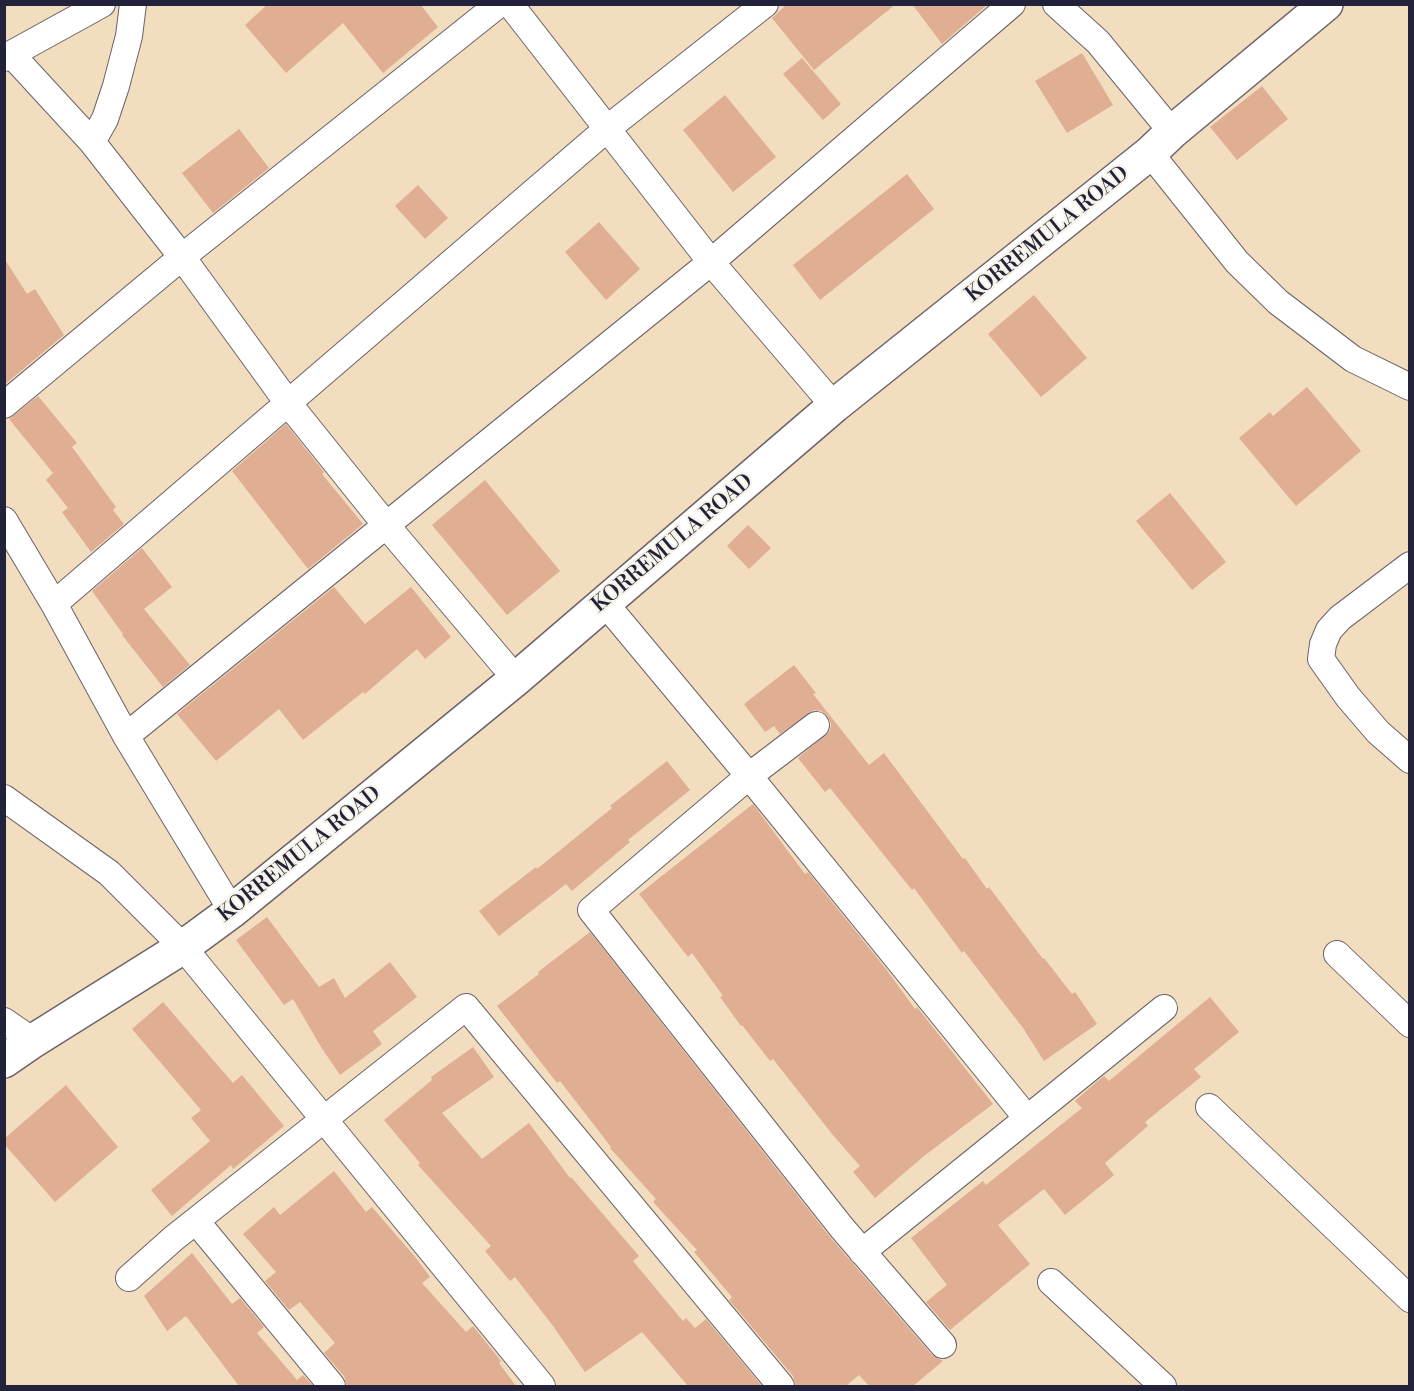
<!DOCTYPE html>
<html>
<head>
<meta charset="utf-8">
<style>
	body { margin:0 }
	#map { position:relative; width:1414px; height:1391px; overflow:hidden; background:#f3ddbf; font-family:"Libre Bodoni",serif }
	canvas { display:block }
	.frame { position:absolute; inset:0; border:6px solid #22223b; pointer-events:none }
</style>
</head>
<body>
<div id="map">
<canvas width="1414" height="1391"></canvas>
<div class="frame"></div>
</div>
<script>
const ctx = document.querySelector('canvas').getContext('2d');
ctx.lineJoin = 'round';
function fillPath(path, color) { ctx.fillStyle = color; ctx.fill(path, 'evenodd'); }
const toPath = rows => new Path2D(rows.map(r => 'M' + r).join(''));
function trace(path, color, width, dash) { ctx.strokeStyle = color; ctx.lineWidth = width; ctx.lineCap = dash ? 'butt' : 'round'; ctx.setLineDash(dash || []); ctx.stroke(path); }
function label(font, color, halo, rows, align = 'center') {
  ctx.font = font + ' "Libre Bodoni",serif'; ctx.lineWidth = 4.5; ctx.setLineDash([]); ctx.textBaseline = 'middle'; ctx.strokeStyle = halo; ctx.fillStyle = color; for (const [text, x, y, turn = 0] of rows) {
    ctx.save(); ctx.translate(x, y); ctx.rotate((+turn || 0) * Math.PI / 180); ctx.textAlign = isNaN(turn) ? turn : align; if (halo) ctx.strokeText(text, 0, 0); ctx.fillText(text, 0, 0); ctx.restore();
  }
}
fillPath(toPath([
	[268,4,420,4,438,27,383,73,343,23,286,73,245,25],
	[787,4,896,4,814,70,772,18],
	[912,4,988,4,942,44],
	[1082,53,1113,105,1067,133,1035,81],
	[802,58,841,104,823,120,783,74],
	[1262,86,1288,119,1237,160,1210,127],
	[725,95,776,157,733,192,683,130],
	[239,129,269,168,213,213,182,173],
	[907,174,934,209,820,300,793,265],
	[418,185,448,218,425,239,395,206],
	[599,222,640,269,606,300,565,252],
	[4,258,27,294,35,289,64,335,4,385],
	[1034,295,1087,358,1041,397,988,334],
	[1307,387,1361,451,1296,506,1239,438,1270,412,1273,416],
	[38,396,77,443,72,447,116,507,113,510,124,524,91,552,62,512,68,508,46,480,53,473,9,419],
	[286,424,324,472,322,474,363,524,308,569,232,471],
	[485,480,560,571,507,615,432,525],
	[1170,493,1226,562,1192,590,1136,521],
	[748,525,771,548,749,569,727,546],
	[142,548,172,587,144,609,190,665,163,687,122,635,123,634,92,591],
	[334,587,365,624,411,587,451,637,425,659,417,649,365,694,363,692,303,740,279,709,216,761,177,714],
	[794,665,816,693,813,694,869,765,884,753,963,859,965,858,987,889,989,887,1043,959,1044,958,1072,994,1075,992,1097,1024,1044,1061,1023,1028,993,989,964,951,962,953,914,888,912,890,830,788,825,792,798,758,830,731,831,724,828,716,821,711,814,710,780,734,774,726,765,732,744,704],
	[667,761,690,790,628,840,630,842,572,891,566,884,499,936,479,911,536,867,537,869,612,808,610,806],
	[753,804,805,874,808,872,886,969,915,1009,917,1007,993,1104,924,1156,875,1198,853,1172,860,1166,832,1134,773,1059,770,1061,742,1025,741,1026,720,997,723,996,692,953,688,957,639,894],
	[267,917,319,987,334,978,345,998,390,962,417,997,373,1031,382,1044,340,1075,321,1047,293,999,284,1005,236,940],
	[590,932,830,1237,932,1355,943,1361,913,1386,869,1386,859,1375,846,1386,796,1386,793,1376,729,1300,732,1297,694,1252,697,1250,653,1202,656,1199,610,1148,611,1147,560,1081,557,1083,497,1006,539,974,538,972],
	[1210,997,1239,1032,1194,1069,1201,1077,1145,1122,1148,1126,1105,1163,1114,1175,1065,1215,1044,1189,998,1225,1030,1264,950,1330,926,1302,947,1285,911,1238,983,1181,986,1185,1082,1108,1075,1101,1093,1085,1104,1076,1109,1081],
	[163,1002,233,1083,242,1075,284,1126,233,1169,231,1165,172,1216,151,1190,210,1141,191,1118,201,1110,132,1029],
	[473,1047,494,1077,442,1113,482,1159,529,1123,570,1178,571,1177,639,1256,633,1261,683,1321,686,1318,695,1328,706,1319,762,1386,688,1386,642,1332,585,1372,553,1326,515,1277,510,1281,485,1251,491,1246,418,1165,420,1163,384,1120,432,1080,431,1077],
	[66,1085,118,1147,55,1202,4,1144,4,1139],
	[334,1171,366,1212,372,1207,416,1258,430,1277,422,1283,466,1332,473,1326,501,1361,499,1363,516,1386,347,1386,344,1376,324,1353,335,1343,300,1302,289,1310,265,1281,276,1272,243,1234,274,1207,280,1215],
	[192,1253,232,1304,240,1298,264,1327,257,1333,297,1380,303,1375,313,1386,239,1386,186,1316,167,1331,144,1296]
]), '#dfae93');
const street = toPath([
	[510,4,711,262,834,406],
	[1056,4,1098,42,1172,132],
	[11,54,92,142,182,257,288,403,386,525,516,679],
	[4,58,102,4],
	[92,142,105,119,116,86,129,36,133,4],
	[1150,153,1237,262,1278,302,1353,359,1410,387],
	[4,405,182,257,499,4],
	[4,520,54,604,126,736,232,911],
	[1410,565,1340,618,1329,630,1323,644,1321,659,1348,697,1378,732,1410,760],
	[604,602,749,776,1026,1117],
	[54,604,608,128,765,4],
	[816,725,749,776,591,910,842,1228,943,1345],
	[126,736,711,262,1012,4],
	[4,798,109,873,183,947,542,1386],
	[1337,954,1410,1024],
	[4,1021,33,1041],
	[1209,1107,1410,1299],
	[196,1221,332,1386],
	[862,1252,1164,1008],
	[129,1278,174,1238,466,1007,781,1386],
	[1051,1282,1163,1386]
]);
const secondary = toPath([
	[4,1061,33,1041,183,947,232,911,516,679,834,406,1150,153,1172,132,1326,4]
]);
trace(street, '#6b6369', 28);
trace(secondary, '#6b6369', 36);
trace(street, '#fff', 26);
trace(secondary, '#fff', 33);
label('21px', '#22223b', '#f7f3e8', [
	["KORREMULA ROAD",1048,235,-39],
	["KORREMULA ROAD",673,544,-40],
	["KORREMULA ROAD",300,855,-39]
]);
</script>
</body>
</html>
